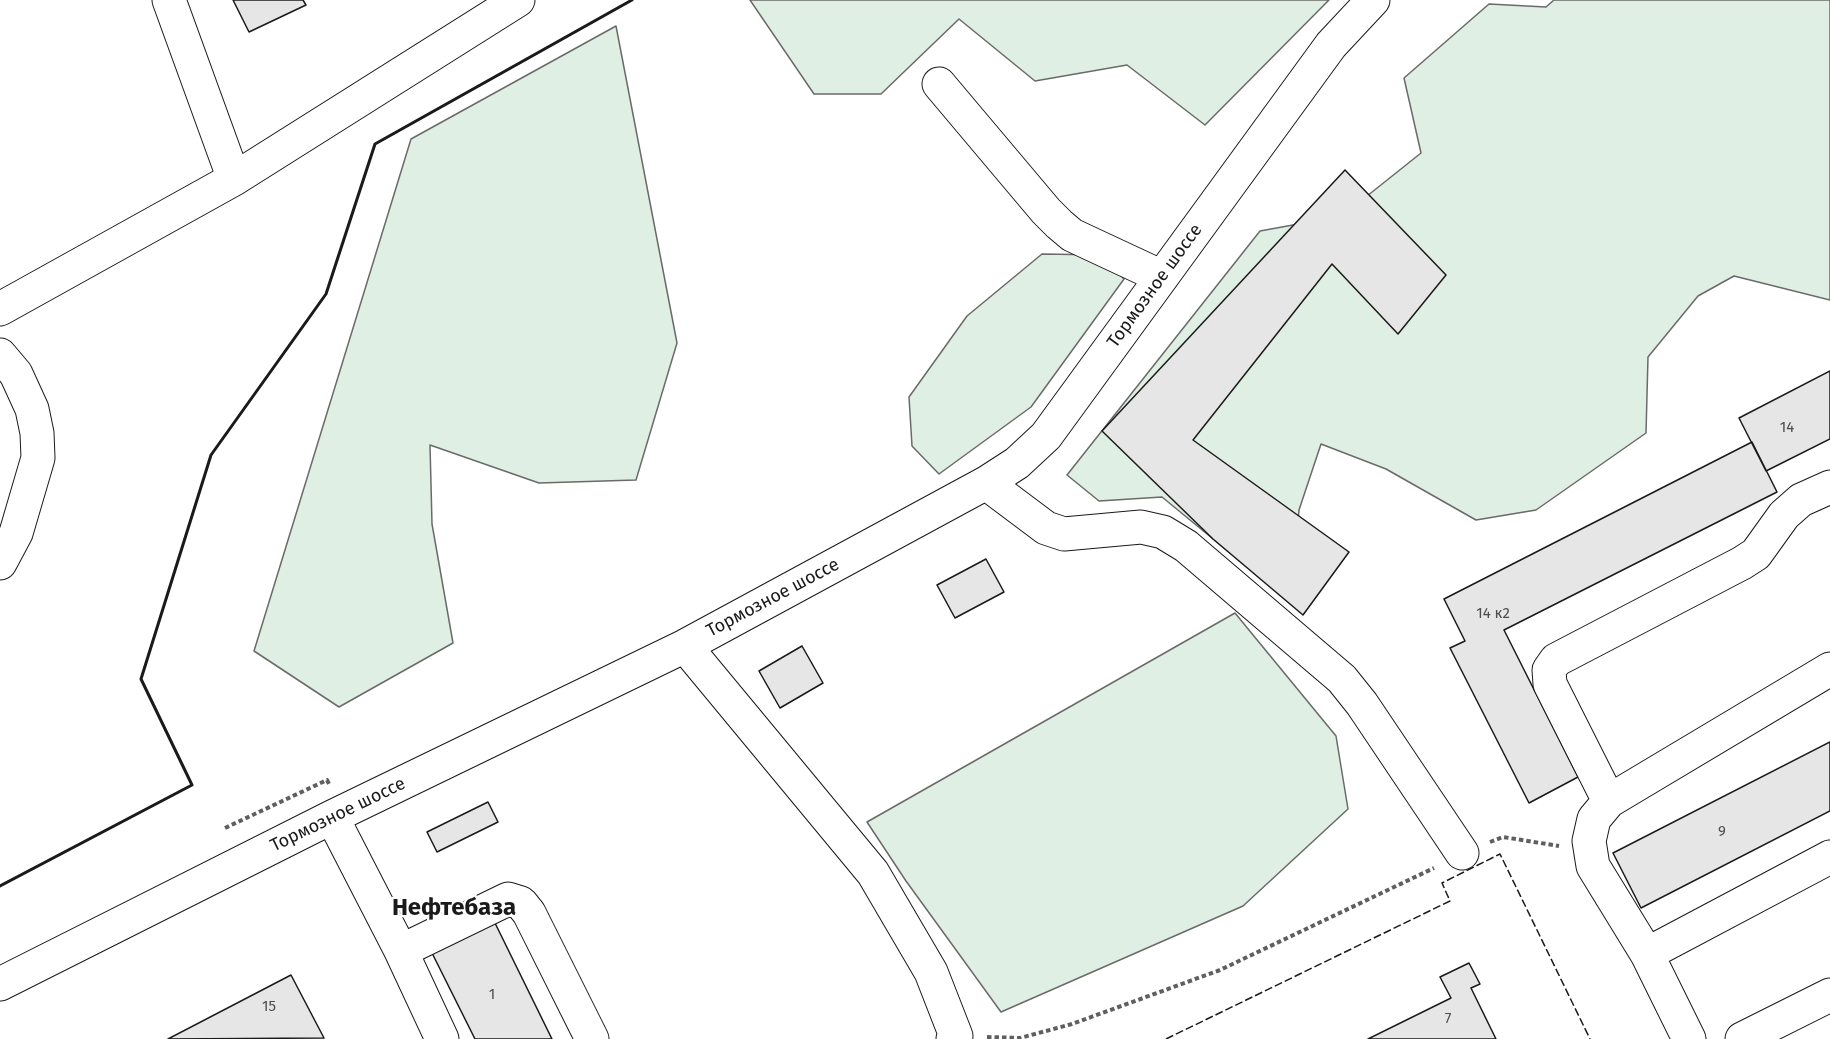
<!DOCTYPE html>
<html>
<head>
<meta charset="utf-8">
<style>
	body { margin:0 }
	canvas { display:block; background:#fff }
</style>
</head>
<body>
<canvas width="1830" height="1039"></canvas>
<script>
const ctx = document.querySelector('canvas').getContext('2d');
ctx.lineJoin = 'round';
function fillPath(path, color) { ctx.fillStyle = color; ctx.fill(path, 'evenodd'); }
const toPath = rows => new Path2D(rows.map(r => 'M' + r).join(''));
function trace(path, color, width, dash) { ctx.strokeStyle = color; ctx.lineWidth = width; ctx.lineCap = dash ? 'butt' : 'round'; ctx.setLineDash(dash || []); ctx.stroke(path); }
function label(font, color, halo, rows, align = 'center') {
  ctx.font = font + ' "Fira Sans",sans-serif'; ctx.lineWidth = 4.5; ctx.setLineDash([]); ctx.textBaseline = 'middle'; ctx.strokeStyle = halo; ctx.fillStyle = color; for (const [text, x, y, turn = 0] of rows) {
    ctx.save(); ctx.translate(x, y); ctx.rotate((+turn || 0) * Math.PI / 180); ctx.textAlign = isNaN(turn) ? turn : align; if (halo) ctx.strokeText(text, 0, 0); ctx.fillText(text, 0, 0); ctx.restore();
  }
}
const green = toPath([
	[750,0,1329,0,1205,125,1127,65,1035,81,959,19,881,94,814,94,750,0],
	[1554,0,1830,0,1830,300,1734,276,1698,296,1648,357,1646,433,1536,510,1476,520,1386,469,1321,444,1299,510,1294,566,1246,566,1162,497,1099,501,1067,475,1260,231,1342,216,1421,153,1404,78,1489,4,1546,7,1554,0],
	[616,26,677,343,636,480,539,483,430,445,432,524,453,643,339,707,254,651,411,139,616,26],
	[1042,254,1103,255,1124,279,1031,407,939,474,912,446,909,397,967,316,1042,254],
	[1235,613,1336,736,1348,809,1243,906,1001,1012,906,881,867,822,1235,613]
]);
fillPath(green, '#e0efe3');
trace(green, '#6a6a6a', 1.5);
const building = toPath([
	[233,0,303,0,306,5,249,32,233,0],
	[1345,170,1446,275,1398,334,1332,264,1193,440,1349,552,1303,615,1213,539,1102,431,1345,170],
	[1830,371,1830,439,1766,471,1739,418,1830,371],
	[1752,442,1777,492,1504,630,1578,777,1529,803,1450,648,1465,641,1444,599,1752,442],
	[986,559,1004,592,955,618,937,585,986,559],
	[802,646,823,683,780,708,759,671,802,646],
	[1830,742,1830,811,1641,908,1613,853,1830,742],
	[488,802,498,822,437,852,427,832,488,802],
	[494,921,552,1039,475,1039,431,951,494,921],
	[1469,963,1480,984,1471,988,1496,1039,1368,1039,1451,998,1440,977,1469,963],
	[291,975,324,1038,168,1039,291,975]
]);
fillPath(building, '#e6e6e6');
trace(building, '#1a1a1a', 1.5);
const minor = toPath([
	[169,0,234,179],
	[939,84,1046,211,1059,224,1072,235,1162,277],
	[0,309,234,179,518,0],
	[0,355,16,374,32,409,37,433,38,458,16,533,0,563],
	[986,483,1046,528,1064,534,1141,527,1163,532,1186,546,1342,679,1362,704,1462,853],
	[685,646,873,873,931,972,956,1036,953,1039],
	[1609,801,1830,669],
	[332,817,401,951,442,1039],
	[401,951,508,899,521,903,529,913,592,1039],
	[1647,954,1830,857],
	[0,984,332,817,685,646,986,483,1017,463,1046,436,1331,45,1373,0],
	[1689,1039,1647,954,1593,866,1589,841,1594,819,1609,801,1550,684,1549,670,1556,660,1742,563,1756,554,1784,515,1801,500,1830,487],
	[1742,1039,1830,995]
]);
trace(minor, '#1a1a1a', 35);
trace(toPath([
	[225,828,327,780,330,786],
	[1490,842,1503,837,1559,846],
	[987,1037,1020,1038,1072,1024,1220,970,1434,868]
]), '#5f5f5f', 4, [4.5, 3]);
trace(minor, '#fff', 33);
trace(toPath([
	[1166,1039,1450,901,1442,883,1500,854,1590,1039]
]), '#1a1a1a', 1.5, [8, 3]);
trace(toPath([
	[0,886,192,785,141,679,211,455,326,294,375,144,632,0]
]), '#1a1a1a', 3);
label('15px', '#4d4d4d', null, [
	["14",1787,428],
	["14 к2",1493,614],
	["9",1722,832],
	["1",492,995],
	["15",269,1007],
	["7",1448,1019]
]);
label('18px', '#1a1a1a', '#fff', [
	["Тормозное шоссе",1155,286,-54],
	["Тормозное шоссе",773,598,-28],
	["Тормозное шоссе",338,815,-26]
]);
label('bold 24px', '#1a1a1a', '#fff', [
	["Нефтебаза",454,908]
]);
</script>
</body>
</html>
